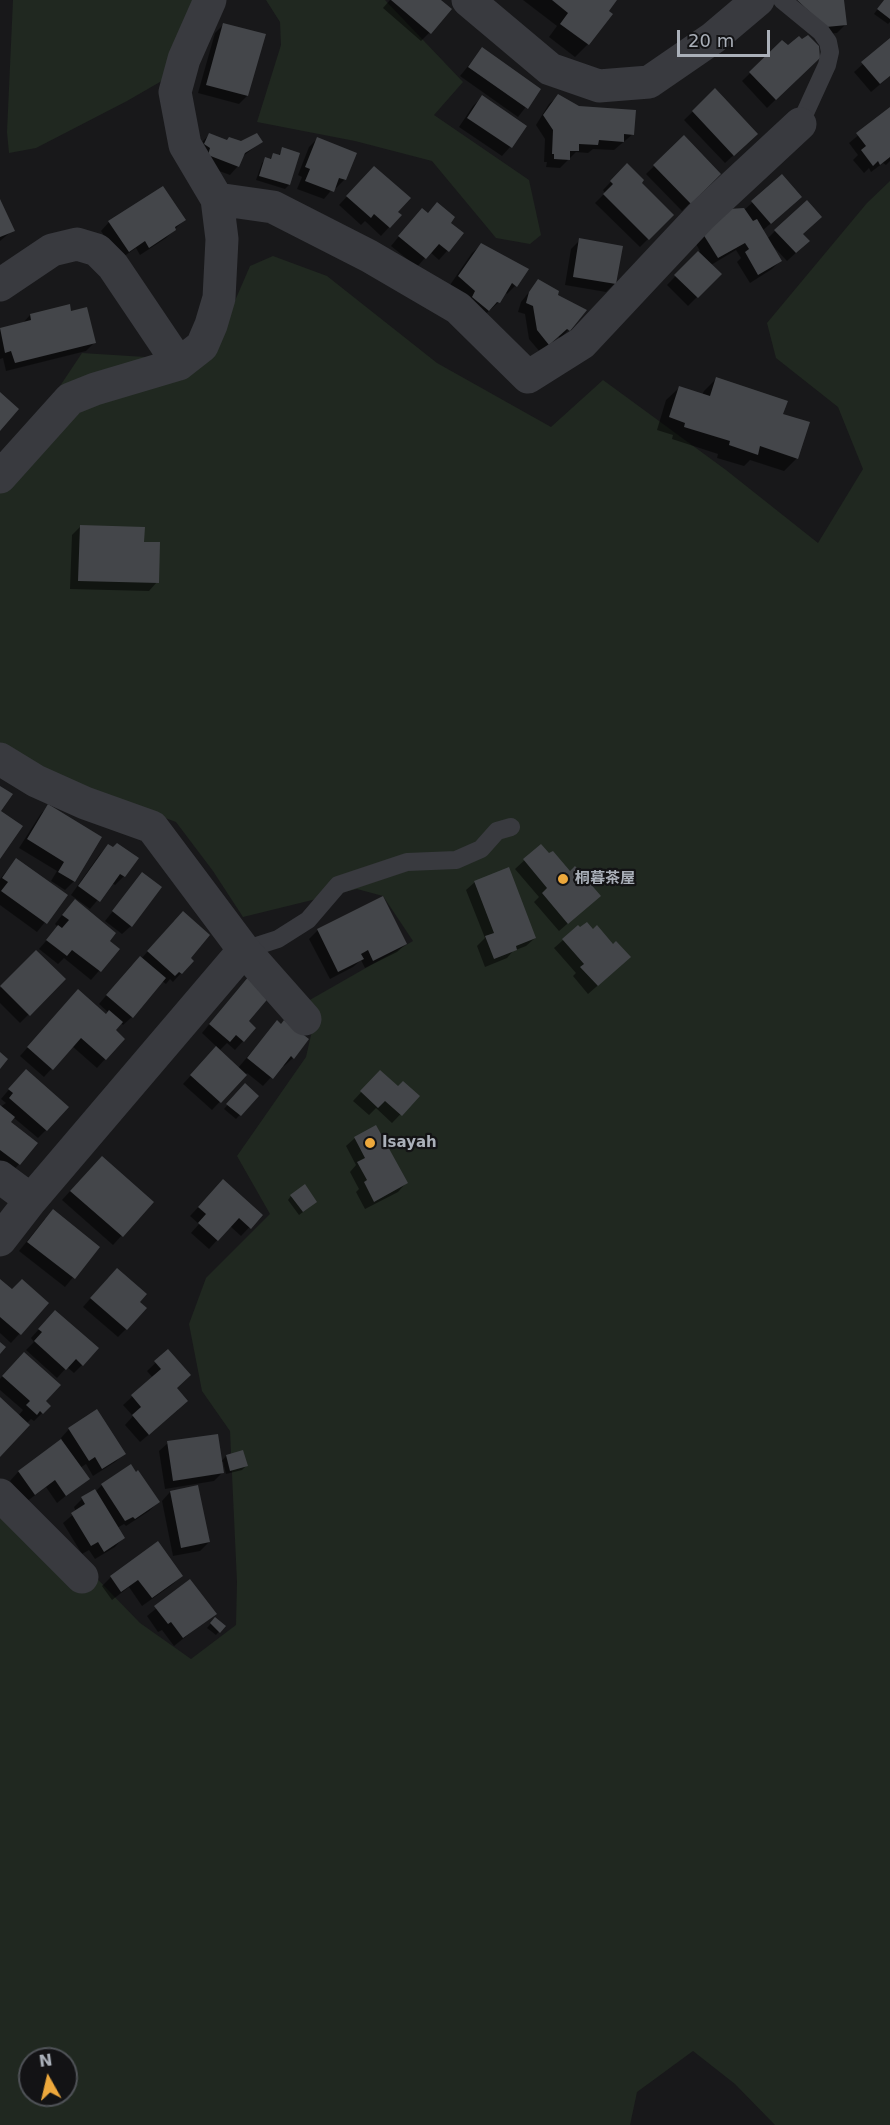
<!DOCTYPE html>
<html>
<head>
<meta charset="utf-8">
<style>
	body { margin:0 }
	#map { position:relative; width:890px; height:2125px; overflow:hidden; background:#18181a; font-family:"DejaVu Sans",sans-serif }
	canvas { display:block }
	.north { position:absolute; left:18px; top:2047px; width:60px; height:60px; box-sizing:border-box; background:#131315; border:2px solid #4f5257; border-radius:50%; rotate:352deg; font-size:16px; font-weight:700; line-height:24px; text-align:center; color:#aab0b9 }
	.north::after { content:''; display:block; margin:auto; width:21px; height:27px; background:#eda83c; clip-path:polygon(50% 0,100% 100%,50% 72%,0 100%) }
	.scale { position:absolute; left:677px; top:30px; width:93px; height:27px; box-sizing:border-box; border:3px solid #aab0b9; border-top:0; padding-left:8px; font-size:18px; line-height:21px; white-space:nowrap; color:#aab0b9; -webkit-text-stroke:4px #131315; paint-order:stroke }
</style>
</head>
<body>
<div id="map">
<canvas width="890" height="2125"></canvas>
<div class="north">N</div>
<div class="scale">20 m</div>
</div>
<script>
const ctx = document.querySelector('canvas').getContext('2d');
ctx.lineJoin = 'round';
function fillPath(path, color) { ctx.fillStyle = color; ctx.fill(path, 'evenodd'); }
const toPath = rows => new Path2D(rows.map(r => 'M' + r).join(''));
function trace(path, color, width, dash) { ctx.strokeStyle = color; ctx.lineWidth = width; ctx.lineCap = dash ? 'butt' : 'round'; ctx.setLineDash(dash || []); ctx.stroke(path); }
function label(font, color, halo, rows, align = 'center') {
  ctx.font = font + ' "DejaVu Sans","Noto Sans JP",sans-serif'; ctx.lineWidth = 4.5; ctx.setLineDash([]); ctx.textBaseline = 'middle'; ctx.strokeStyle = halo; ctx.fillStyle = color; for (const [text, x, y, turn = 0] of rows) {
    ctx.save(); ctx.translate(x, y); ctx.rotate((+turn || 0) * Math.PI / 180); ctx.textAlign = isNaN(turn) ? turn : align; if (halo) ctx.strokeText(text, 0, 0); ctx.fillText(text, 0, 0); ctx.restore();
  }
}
fillPath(toPath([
	[13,0,199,0,172,75,127,101,36,148,9,153,7,132],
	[266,0,385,0,463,82,434,115,529,180,541,235,530,244,496,238,432,161,355,141,257,122,281,45,280,22],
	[890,181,890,2125,775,2125,735,2084,693,2051,637,2092,630,2125,0,2125,0,1495,45,1525,140,1623,191,1659,236,1625,237,1582,230,1431,202,1391,189,1324,206,1278,270,1214,237,1156,306,1057,316,1013,308,1001,413,941,383,896,357,889,243,917,213,871,176,822,40,771,0,751,0,476,82,353,209,361,250,266,273,256,327,276,437,363,551,427,603,380,726,470,818,543,863,469,838,407,776,358,767,323,867,203],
	[30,2059,66,2059,66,2095,30,2095]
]), '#202820');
fillPath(toPath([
	[390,0,439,0,429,33,421,41,383,8],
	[523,0,615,0,607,11,611,14,588,44,575,57,549,37,557,26],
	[797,0,842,0,845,25,837,33,817,35,789,8],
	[884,0,890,0,890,22,888,24,874,14],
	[223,25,247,96,239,104,198,93,215,33],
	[890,40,890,76,871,92,854,72],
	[782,42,788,47,819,57,767,108,742,81],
	[482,49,539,90,518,117,460,76],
	[715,90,748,142,725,163,684,120],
	[558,96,633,134,614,150,593,149,588,153,576,152,560,168,546,167,547,162,544,162,545,139,536,125,549,104],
	[482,97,525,126,510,147,502,156,459,127,473,106],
	[890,109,890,161,886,165,883,163,871,172,869,168,864,173,853,160,858,155,849,143],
	[209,135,226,142,261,142,242,157,238,166,230,175,200,164,201,143],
	[684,137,719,174,682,211,646,174],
	[317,139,345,179,336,188,334,187,324,199,297,189,302,177,298,175,309,147],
	[283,149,298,154,289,185,285,189,256,180,262,163,266,159,269,160,274,154,278,156],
	[627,165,639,183,672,215,640,247,595,203,605,193,603,190],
	[366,176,400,215,381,236,365,221,361,225,339,205],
	[782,176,792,205,762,231,767,239,775,231,801,234,799,250,787,261,772,245,780,261,772,269,750,283,737,262,741,258,736,250,711,265,720,274,688,306,667,285,700,251,696,244,728,211,744,210],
	[0,202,13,230,0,241],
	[427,214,449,223,462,234,439,260,430,252,417,267,391,246,414,218],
	[184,220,166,238,140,255,136,248,120,259,101,231,109,222],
	[580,240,615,283,606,292,565,285,571,249],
	[481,245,515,286,507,294,505,292,499,302,480,319,450,285,472,253],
	[538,281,556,295,585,311,560,339,558,336,540,352,529,339,525,314,518,312,521,302],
	[70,313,94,343,86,351,6,371,3,358,0,359,0,329,22,324,30,315],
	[716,379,782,415,797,458,784,471,750,460,744,466,717,458,718,454,672,439,673,435,657,430,666,400,679,388,702,395,704,391],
	[80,527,157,582,149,591,70,589,72,535],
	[48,806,100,838,74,881,65,890,51,881,57,871,19,848,40,815],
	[109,846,137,859,124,876,115,885,112,883,90,909,71,895,100,854],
	[540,846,590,904,559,931,534,902,539,897,515,869],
	[16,860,66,896,37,932,0,905,0,879],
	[143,874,131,926,122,934,105,921],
	[475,882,535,938,526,946,513,951,507,958,485,967,477,946,485,938,466,890],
	[66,910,118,949,91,980,64,958,58,964,39,949,58,927,55,924],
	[174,921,188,958,181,973,173,982,170,979,166,984,162,981,132,1017,123,1025,121,1023,114,1030,123,1039,97,1068,72,1046,44,1077,20,1056,69,1000,106,1016,109,1013,99,1004,131,966,141,959],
	[578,927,620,966,588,994,573,976,576,973,554,948],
	[318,930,406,944,397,952,365,968,361,960,353,967,330,979,309,939],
	[36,952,64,979,20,1023,0,1003,0,988],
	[240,987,247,1022,243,1041,235,1050,227,1043,219,1051,238,1068,277,1022,293,1058,284,1066,282,1065,263,1086,247,1073,212,1110,183,1084,217,1047,202,1033],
	[380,1072,398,1088,418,1096,392,1123,376,1108,369,1115,353,1101],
	[17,1080,46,1130,38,1138,13,1117,9,1122,19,1164,11,1173,0,1164,0,1107,6,1103,1,1099],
	[245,1085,257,1096,236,1119,224,1109],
	[355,1138,406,1183,398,1192,365,1209,356,1192,359,1189,350,1172,356,1165,346,1146],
	[93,1166,152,1202,113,1245,62,1200],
	[215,1189,261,1215,241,1236,230,1226,209,1249,191,1233,199,1224,190,1216],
	[291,1196,311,1206,299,1215,288,1200],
	[45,1219,98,1247,65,1287,19,1251],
	[108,1278,138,1302,126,1329,118,1337,83,1307],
	[0,1281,12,1291,47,1303,11,1343,0,1333],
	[47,1320,82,1365,74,1373,67,1367,57,1378,26,1350,34,1342,31,1338],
	[168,1351,178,1410,140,1442,125,1425,133,1416,123,1405,153,1378,147,1371],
	[15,1362,49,1406,34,1421,31,1419,26,1424,0,1455,0,1399,18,1416,23,1410,0,1390,0,1379],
	[69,1429,124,1454,115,1462,93,1476,86,1464,80,1468,88,1478,57,1503,46,1487,26,1502,10,1481,18,1472,62,1440,61,1438],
	[168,1443,221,1462,226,1456,246,1466,242,1470,226,1474,223,1462,221,1462,222,1473,214,1481,165,1489,159,1451],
	[102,1485,158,1502,149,1511,126,1526,124,1524,117,1528,123,1538,115,1547,95,1559,89,1550,82,1554,63,1523,76,1512,74,1507,82,1499,95,1492],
	[170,1492,209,1542,200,1551,173,1556,162,1501],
	[158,1544,181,1576,173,1584,142,1606,129,1587,112,1600,102,1586,111,1577],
	[190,1581,215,1613,174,1646,162,1630,158,1632,147,1616],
	[215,1619,224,1626,216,1635,207,1628]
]), '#0007');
fillPath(toPath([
	[391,0,441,0,452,9,431,34],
	[552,0,617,0,609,11,613,14,589,45,560,24,568,13],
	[797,0,844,0,847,25,826,27],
	[884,0,890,0,890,19,877,9],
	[223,23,266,34,248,96,206,85],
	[808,35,819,46,820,58,776,100,749,72,782,40,788,45,799,36,802,39],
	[890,38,890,76,880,84,861,62],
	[482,47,541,89,528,109,468,67],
	[715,88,758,134,734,156,692,111],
	[558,94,579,106,636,110,634,135,624,134,624,142,599,140,598,145,579,144,579,151,570,151,570,160,554,159,554,154,552,154,553,130,543,115],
	[482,95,527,126,512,148,467,118],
	[890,107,890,157,880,165,878,161,873,166,861,150,866,146,856,133],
	[209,133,227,140,229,137,241,141,257,133,263,142,245,153,239,167,208,155,210,148,204,144],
	[684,135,721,174,691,204,653,165],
	[317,137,357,153,346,180,339,178,334,192,305,181,310,169,305,167],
	[282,147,300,153,290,185,259,176,265,157,271,159,273,153,280,155],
	[627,163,644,180,642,183,674,215,649,240,603,194,613,184,610,181],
	[374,166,411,198,398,212,402,215,390,228,374,214,371,218,346,196],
	[782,174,802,197,771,224,751,201],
	[163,186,186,220,175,227,176,230,149,248,145,241,129,252,108,221],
	[0,199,15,231,0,237],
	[807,200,822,217,803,234,810,241,796,253,774,230],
	[437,202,455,217,451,223,464,233,449,252,439,244,426,259,398,236,422,208,428,213],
	[744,208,753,221,757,219,782,261,758,275,745,252,749,249,745,243,718,258,703,234,728,209],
	[579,238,623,246,616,284,573,277],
	[481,243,529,269,517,287,512,283,500,303,497,302,489,311,472,297,475,291,458,276],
	[698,251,722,274,698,298,674,275],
	[538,279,559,291,558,295,587,310,570,331,567,329,549,345,537,330,533,306,526,303,529,292],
	[70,304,71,311,87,307,96,343,15,363,11,351,5,353,0,328,31,320,30,314],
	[716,377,788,401,783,414,810,422,798,459,760,446,758,455,729,445,730,441,684,427,685,423,669,417,679,386,710,396],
	[0,392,19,409,0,431],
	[80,525,145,527,144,542,160,542,159,583,78,581],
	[0,786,13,794,1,811,23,826,0,859],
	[48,804,102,837,75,882,58,872,64,862,27,839],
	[117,843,139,858,125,877,120,874,100,902,78,886,108,844,113,847],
	[541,844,549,853,553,851,570,871,575,866,601,896,568,924,542,893,547,888,523,859],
	[16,858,68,895,47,924,1,891,8,882,2,878],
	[509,867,536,938,516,946,517,950,494,959,485,936,494,933,474,881],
	[142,872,162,887,132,927,112,911],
	[383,896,407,944,373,961,368,950,361,954,364,959,338,972,317,929],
	[75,899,116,933,110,941,120,949,101,972,72,950,67,956,46,940,58,925,62,928,69,920,62,915],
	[183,911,210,935,191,958,194,961,182,974,179,972,175,976,147,951],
	[587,922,593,929,597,925,613,944,616,941,631,957,598,986,580,967,584,964,562,939,578,925,580,927],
	[36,950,66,979,30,1016,0,986],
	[140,956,166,978,133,1018,106,995],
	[249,976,271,995,249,1021,256,1028,244,1042,236,1035,230,1042,209,1024],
	[78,989,106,1014,109,1010,123,1022,116,1030,125,1039,106,1060,81,1038,53,1070,27,1047],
	[277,1020,281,1024,284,1020,309,1039,294,1059,291,1056,273,1079,247,1058],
	[216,1046,247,1075,221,1103,190,1075],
	[0,1052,8,1059,0,1069],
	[26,1069,69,1107,47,1131,9,1098,13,1093,8,1089],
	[380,1070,398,1086,403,1081,420,1096,402,1116,385,1101,378,1108,360,1091],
	[245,1083,259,1096,241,1116,226,1104],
	[0,1105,15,1117,11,1122,38,1143,20,1165,0,1150],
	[376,1125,408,1183,374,1202,364,1182,367,1180,357,1162,365,1158,354,1137],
	[102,1156,154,1202,123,1237,70,1191],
	[223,1179,263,1215,251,1229,239,1218,218,1241,198,1223,206,1214,198,1207],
	[305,1184,317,1202,303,1212,290,1195],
	[53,1209,100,1247,75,1279,27,1242],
	[117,1268,147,1294,140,1302,147,1308,127,1330,90,1298],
	[0,1279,12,1289,22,1279,49,1303,21,1335,0,1317],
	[55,1310,99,1348,83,1366,76,1359,66,1370,34,1341,42,1332,38,1329],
	[0,1342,6,1347,0,1354],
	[168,1349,191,1375,177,1388,188,1401,149,1435,132,1415,141,1407,131,1395,161,1369,154,1361],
	[24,1352,61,1385,46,1401,51,1406,43,1414,40,1411,37,1415,26,1405,30,1401,2,1376],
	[0,1397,30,1425,0,1457],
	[97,1409,126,1454,102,1469,95,1457,89,1461,68,1428],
	[218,1434,224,1473,173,1481,167,1441],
	[61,1439,90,1479,66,1496,55,1480,35,1495,18,1471],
	[243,1450,248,1466,230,1471,226,1455],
	[131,1464,136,1472,138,1470,160,1502,135,1519,133,1517,125,1521,101,1484],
	[198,1485,210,1542,181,1548,170,1491],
	[95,1489,125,1538,104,1552,98,1542,91,1546,71,1513,85,1504,81,1497],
	[158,1541,183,1576,152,1598,138,1580,121,1592,110,1576],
	[190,1579,217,1614,183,1638,171,1622,168,1624,154,1606],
	[215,1617,226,1626,220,1633,210,1623]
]), '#44464a');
trace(toPath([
	[782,0,821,32,828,42,830,52,827,65,800,124],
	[244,950,278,939,308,920,338,885,407,862,456,860,481,849,497,831,511,827]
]), '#393a3f', 18);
trace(toPath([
	[468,0,550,69,599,86,649,82,713,38,758,0],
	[217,199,273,207,369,256,458,308,528,377,582,343,701,216,800,124],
	[0,285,52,250,77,244,97,250,113,266,179,364],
	[0,477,70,399,95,389,179,364,202,346,211,325,219,298,222,239,217,199,185,145,175,92,184,59,210,0],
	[0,759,36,781,85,803,152,827,244,950,305,1019],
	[0,1177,31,1200],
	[0,1240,31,1200,244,950],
	[0,1495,82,1577]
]), '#393a3f', 33);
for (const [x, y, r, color] of [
	[563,879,6,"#eda83c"],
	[370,1143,6,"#eda83c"]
]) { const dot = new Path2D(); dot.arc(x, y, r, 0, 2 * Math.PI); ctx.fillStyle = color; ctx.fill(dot); trace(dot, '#131315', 2); }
label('bold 15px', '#aab0b9', '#131315', [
	["桐暮茶屋",575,879],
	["Isayah",382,1143]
], 'left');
</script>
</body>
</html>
